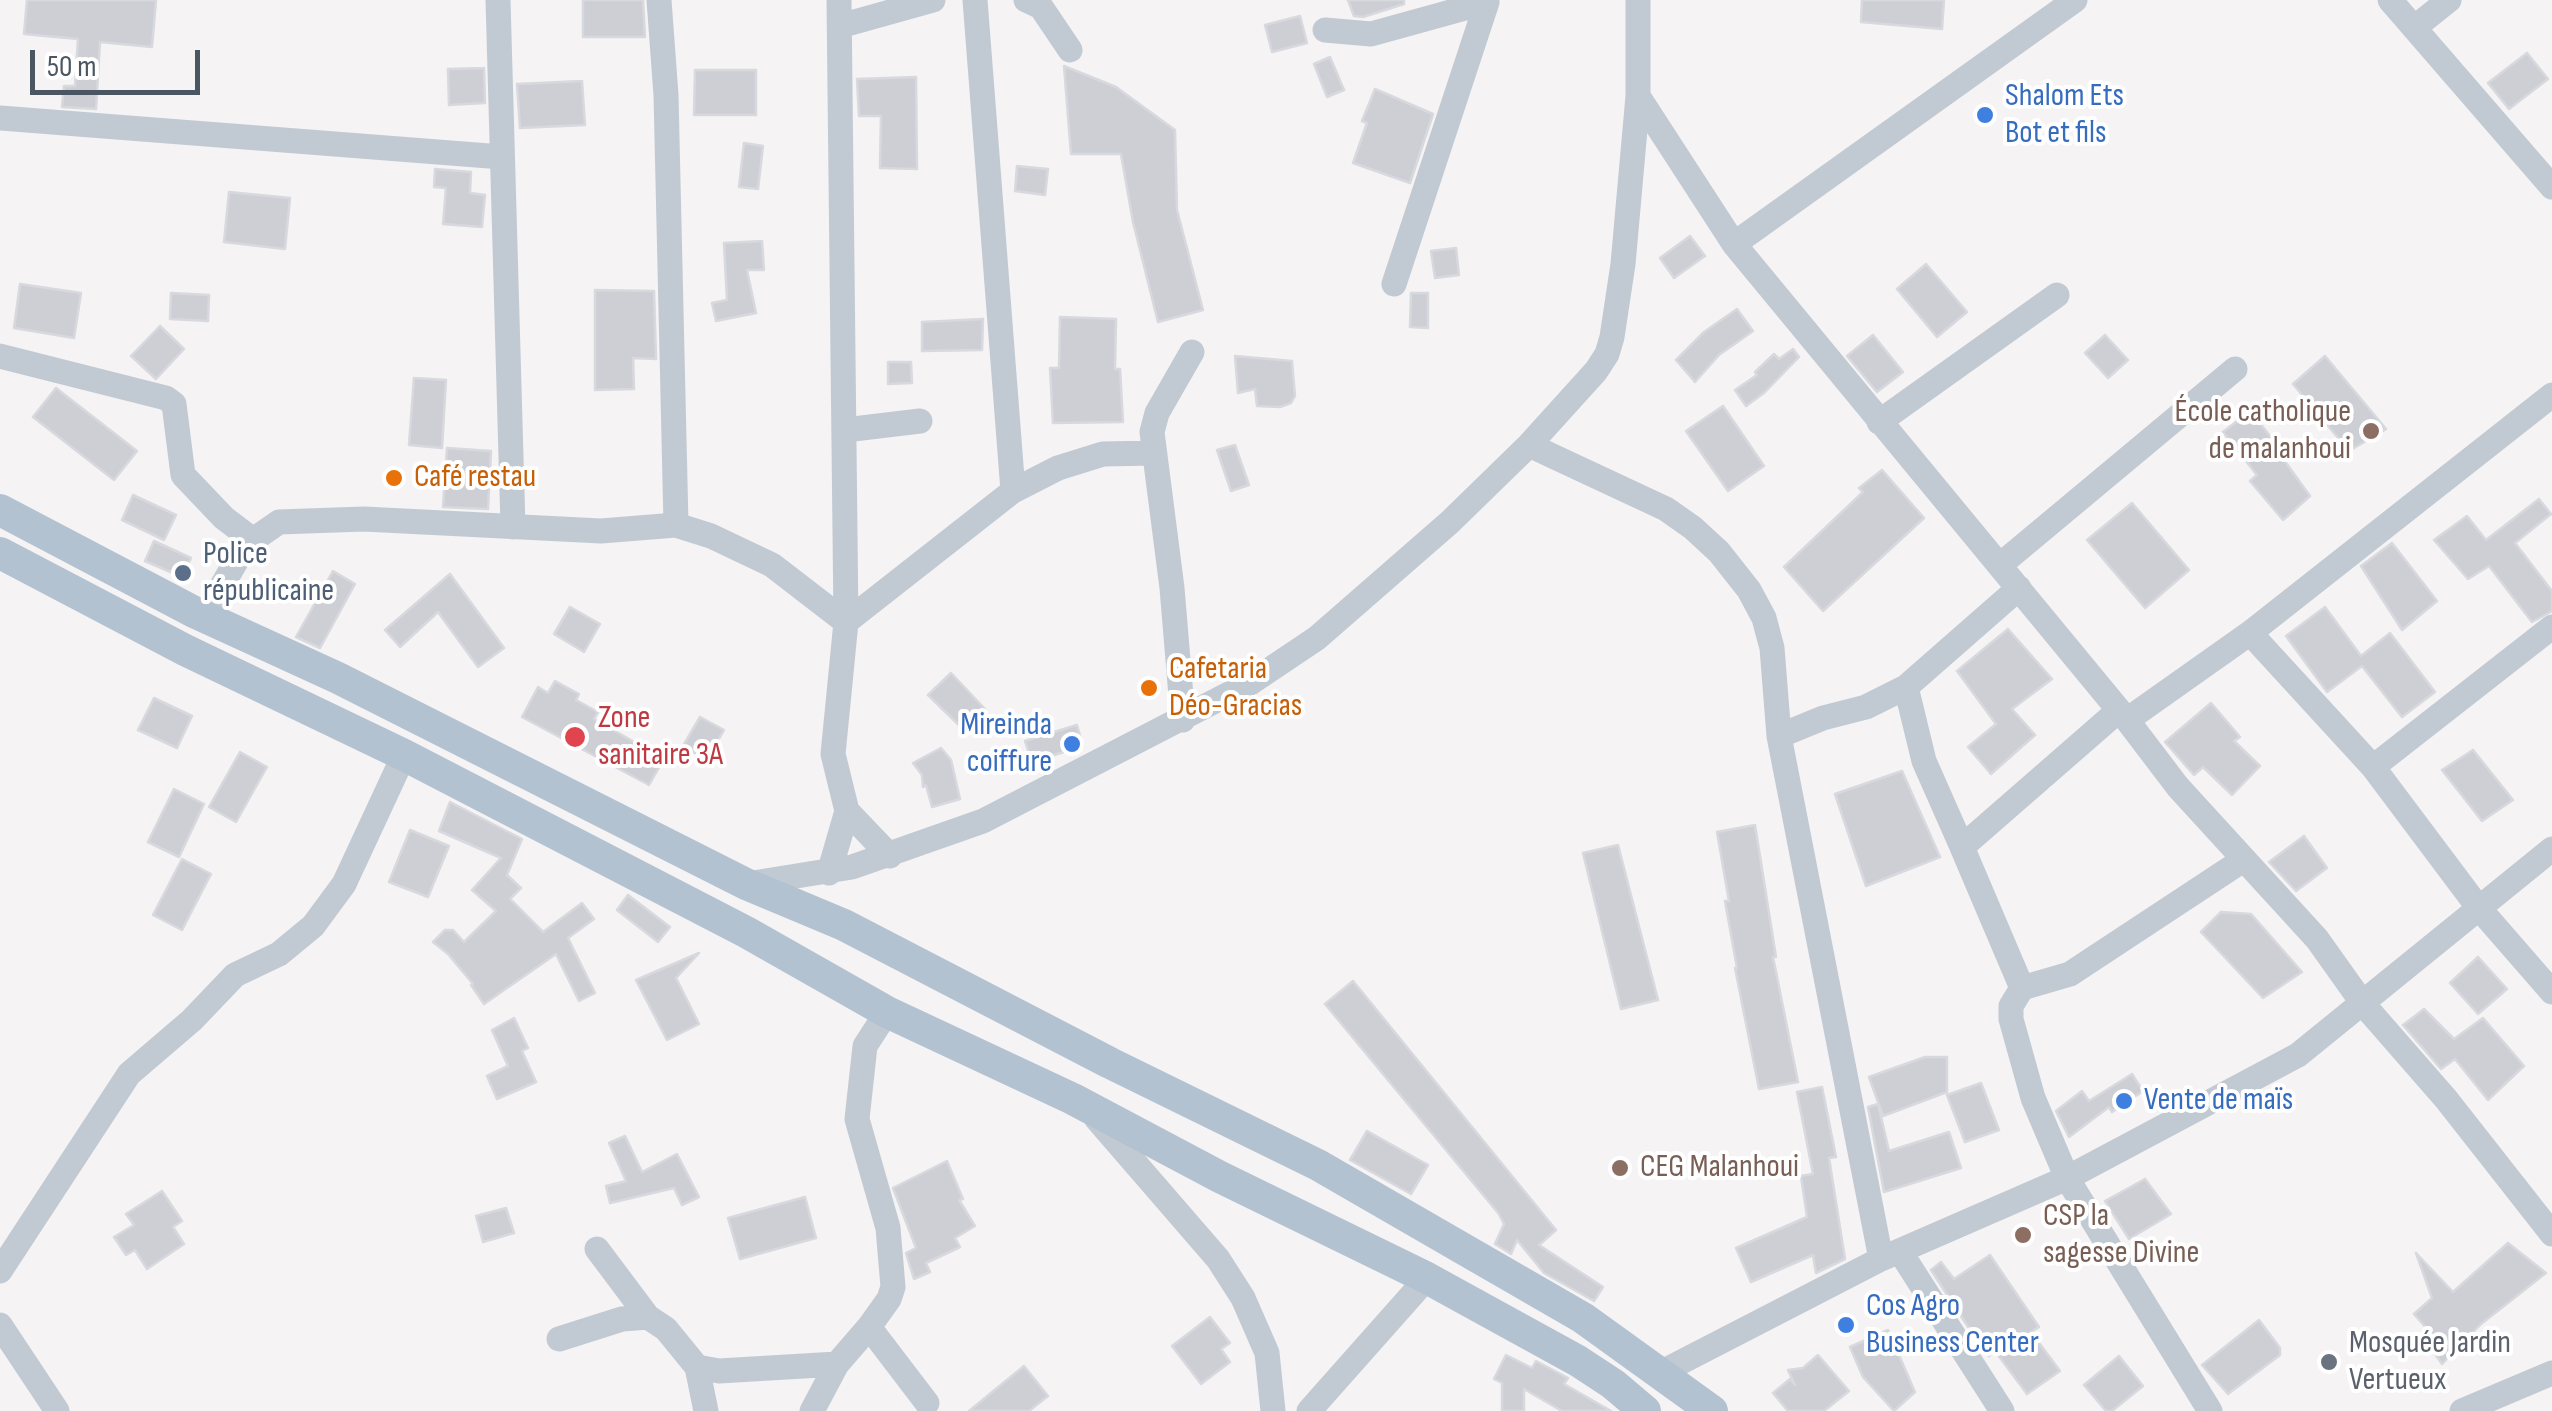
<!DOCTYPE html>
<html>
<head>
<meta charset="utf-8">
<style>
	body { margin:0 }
	#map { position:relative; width:2552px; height:1411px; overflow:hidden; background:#f5f3f3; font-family:"Sofia Sans Condensed",sans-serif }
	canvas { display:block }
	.scale { position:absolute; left:30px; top:50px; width:170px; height:45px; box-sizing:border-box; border:5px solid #4a5661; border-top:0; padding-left:12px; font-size:30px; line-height:35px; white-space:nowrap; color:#4a5661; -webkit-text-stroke:8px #fff; paint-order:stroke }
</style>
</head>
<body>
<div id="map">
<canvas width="2552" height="1411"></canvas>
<div class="scale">50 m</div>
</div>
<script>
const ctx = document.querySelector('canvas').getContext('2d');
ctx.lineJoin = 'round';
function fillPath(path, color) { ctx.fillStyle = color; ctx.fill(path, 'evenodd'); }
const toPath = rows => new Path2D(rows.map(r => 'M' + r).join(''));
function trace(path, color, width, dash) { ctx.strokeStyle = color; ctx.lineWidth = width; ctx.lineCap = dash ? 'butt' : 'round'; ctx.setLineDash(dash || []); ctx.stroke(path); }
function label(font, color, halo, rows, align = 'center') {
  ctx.font = font + ' "Sofia Sans Condensed",sans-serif'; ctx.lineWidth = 8; ctx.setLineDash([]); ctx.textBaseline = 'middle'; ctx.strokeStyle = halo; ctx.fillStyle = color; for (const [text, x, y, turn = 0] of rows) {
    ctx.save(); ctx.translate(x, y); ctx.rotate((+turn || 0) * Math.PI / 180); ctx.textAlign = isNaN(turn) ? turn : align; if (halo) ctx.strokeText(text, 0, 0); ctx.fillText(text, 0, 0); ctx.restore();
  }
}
const building = toPath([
	[27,0,156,0,152,47,100,42,96,109,62,107,64,86,75,86,78,39,24,34,27,0],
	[583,0,643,0,645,37,583,37,583,0],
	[1348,0,1404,0,1404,4,1363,17,1354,16,1348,0],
	[1862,0,1944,0,1942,29,1861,22,1862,0],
	[1300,16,1307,43,1272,52,1265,25,1300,16],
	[2527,53,2548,79,2509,109,2488,83,2527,53],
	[1330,57,1344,90,1327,97,1314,64,1330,57],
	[1064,66,1116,87,1175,130,1177,210,1203,310,1158,322,1133,222,1121,154,1071,154,1064,66],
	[484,68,485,103,449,105,448,69,484,68],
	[695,70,756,70,756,115,694,115,695,70],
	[916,77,917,169,880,168,881,116,859,116,857,79,916,77],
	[582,81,585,125,520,128,517,84,582,81],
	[1375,89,1433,114,1410,183,1353,163,1367,123,1362,121,1375,89],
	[744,143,763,146,758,189,739,187,744,143],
	[1017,166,1048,169,1045,195,1015,191,1017,166],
	[435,169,471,172,470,193,485,195,482,227,443,224,446,188,434,187,435,169],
	[229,192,290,198,285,249,224,242,229,192],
	[1690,236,1705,256,1674,278,1660,258,1690,236],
	[762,241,764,270,747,270,756,313,716,321,712,303,727,300,724,243,762,241],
	[1456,248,1459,275,1435,278,1431,251,1456,248],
	[1926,264,1967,312,1937,337,1897,289,1926,264],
	[20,284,81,293,74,338,14,328,20,284],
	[595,290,654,291,656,359,633,358,634,389,595,390,595,290],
	[171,293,209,295,208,321,170,319,171,293],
	[1411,293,1428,293,1428,328,1410,327,1411,293],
	[1737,309,1753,331,1719,355,1695,382,1676,360,1704,332,1737,309],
	[1060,317,1116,319,1115,369,1120,369,1123,422,1053,423,1050,368,1059,368,1060,317],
	[983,319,982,350,922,351,922,322,983,319],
	[160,326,184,349,156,379,131,356,160,326],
	[1873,335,1903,372,1877,392,1847,356,1873,335],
	[2105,335,2128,360,2108,378,2085,353,2105,335],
	[1793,349,1799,357,1764,393,1746,406,1735,390,1757,375,1755,372,1774,354,1779,359,1793,349],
	[1235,356,1292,361,1295,396,1291,403,1280,407,1257,406,1255,389,1238,393,1235,356],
	[2325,356,2386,429,2349,451,2293,384,2325,356],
	[888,362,911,362,912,383,888,384,888,362],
	[414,378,446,380,442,448,409,445,414,378],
	[56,388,137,451,114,480,33,417,56,388],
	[1723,406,1764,466,1728,491,1686,431,1723,406],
	[2250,411,2279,447,2276,449,2310,496,2283,520,2250,481,2257,475,2223,432,2250,411],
	[1235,445,1249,485,1231,491,1217,450,1235,445],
	[447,448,491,451,488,509,443,507,447,448],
	[1882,470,1924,518,1823,611,1784,567,1863,492,1859,488,1882,470],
	[133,495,176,515,164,540,122,520,133,495],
	[2539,499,2551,514,2515,543,2552,591,2552,611,2532,622,2489,566,2468,579,2434,540,2467,516,2486,540,2539,499],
	[2132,503,2189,570,2145,608,2087,540,2132,503],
	[154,541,191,558,182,577,145,561,154,541],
	[2392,543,2437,601,2402,630,2361,566,2392,543],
	[333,571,355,584,320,648,296,637,333,571],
	[450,574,504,648,478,667,438,612,400,647,385,630,450,574],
	[570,607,600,624,584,652,554,634,570,607],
	[2325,607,2361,656,2390,633,2435,692,2402,717,2362,666,2327,692,2286,636,2325,607],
	[2008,629,2052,679,2012,709,2035,735,1991,774,1968,747,1996,724,1957,671,2008,629],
	[951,673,985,709,980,721,965,731,928,695,951,673],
	[555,681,579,694,576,700,598,712,594,719,664,759,649,785,522,717,538,687,548,693,555,681],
	[154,698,192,716,177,748,138,730,154,698],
	[2211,703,2240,737,2234,741,2260,766,2232,795,2203,767,2194,775,2165,742,2211,703],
	[700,717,724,730,707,760,683,746,700,717],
	[1077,725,1083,746,1032,762,1025,741,1077,725],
	[941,748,951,760,960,799,932,807,926,785,923,787,922,775,913,763,941,748],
	[2473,750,2513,800,2482,821,2442,770,2473,750],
	[240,752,267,767,236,822,209,807,240,752],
	[1902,771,1940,857,1866,886,1835,794,1902,771],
	[174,789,204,804,179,857,148,842,174,789],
	[450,802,522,839,507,875,521,888,510,899,543,932,582,903,594,919,568,938,595,993,579,1001,556,954,484,1004,471,985,473,984,448,954,433,942,445,930,453,930,464,942,496,911,472,890,501,858,439,831,450,802],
	[1755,825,1776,957,1773,957,1798,1082,1759,1089,1735,968,1737,968,1725,901,1729,901,1717,832,1755,825],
	[410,830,449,846,428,897,389,882,410,830],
	[2304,836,2327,868,2296,891,2269,862,2304,836],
	[1618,845,1658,1000,1621,1009,1583,853,1618,845],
	[182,859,211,874,182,930,153,915,182,859],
	[628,895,670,927,658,942,617,910,628,895],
	[2221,912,2251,914,2302,972,2263,998,2201,932,2221,912],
	[699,953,676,978,699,1024,667,1040,636,980,699,953],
	[2478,957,2507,989,2478,1014,2450,983,2478,957],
	[1353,981,1556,1230,1539,1245,1603,1287,1594,1301,1544,1273,1517,1240,1511,1254,1495,1244,1504,1224,1499,1214,1325,1004,1353,981],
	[2424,1009,2454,1039,2483,1018,2524,1066,2488,1100,2455,1059,2441,1069,2403,1025,2424,1009],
	[514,1018,528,1048,522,1051,536,1082,497,1099,487,1076,508,1066,492,1030,514,1018],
	[1925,1057,1947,1057,1947,1092,1883,1116,1869,1077,1925,1057],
	[2132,1074,2143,1091,2112,1112,2109,1107,2069,1137,2056,1111,2082,1091,2089,1101,2132,1074],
	[1981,1083,1999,1130,1965,1142,1947,1095,1981,1083],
	[1822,1087,1836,1157,1829,1158,1845,1259,1816,1273,1813,1255,1751,1282,1736,1248,1807,1217,1801,1176,1813,1174,1797,1092,1822,1087],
	[1878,1104,1889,1151,1949,1132,1961,1168,1884,1192,1868,1107,1878,1104],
	[1367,1131,1428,1165,1411,1194,1350,1160,1367,1131],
	[625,1136,642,1172,677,1154,699,1197,682,1205,674,1188,610,1203,606,1186,626,1181,609,1143,625,1136],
	[947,1161,963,1199,959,1200,975,1226,955,1238,960,1247,926,1263,930,1272,914,1279,906,1253,916,1248,893,1188,947,1161],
	[2145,1179,2171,1214,2129,1239,2105,1201,2145,1179],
	[162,1191,182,1221,173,1227,184,1244,147,1269,135,1250,126,1255,114,1237,134,1225,126,1214,162,1191],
	[805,1197,816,1238,740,1259,728,1218,805,1197],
	[506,1208,514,1233,483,1242,476,1216,506,1208],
	[2508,1243,2546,1273,2481,1324,2442,1364,2430,1347,2436,1339,2414,1314,2432,1298,2416,1253,2453,1292,2508,1243],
	[1990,1255,2039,1327,2031,1332,2060,1371,2027,1394,1995,1351,1989,1356,1974,1336,1931,1270,1941,1262,1954,1279,1990,1255],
	[1210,1317,1230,1343,1221,1349,1230,1362,1201,1384,1172,1346,1210,1317],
	[2259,1320,2280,1348,2280,1355,2228,1394,2202,1365,2259,1320],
	[1888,1330,1915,1392,1894,1411,1863,1377,1850,1347,1888,1330],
	[1506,1355,1532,1368,1536,1361,1568,1378,1564,1384,1611,1411,1562,1411,1524,1389,1524,1411,1502,1411,1502,1383,1494,1379,1506,1355],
	[1818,1355,1849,1391,1824,1411,1788,1411,1773,1393,1790,1379,1795,1385,1788,1370,1803,1368,1818,1355],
	[2119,1356,2143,1386,2112,1411,2106,1411,2084,1385,2119,1356],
	[1024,1366,1048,1396,1029,1411,969,1411,1024,1366]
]);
fillPath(building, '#cdcfd5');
trace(building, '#d7d9de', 2.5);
trace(toPath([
	[498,0,513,527],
	[659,0,666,95,676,525],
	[839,0,846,622,833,754,847,811,890,856],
	[975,0,1013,491],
	[1026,0,1041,7,1070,50],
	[2390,0,2552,187],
	[840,26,933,0],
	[2414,28,2449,0],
	[1325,30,1371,34,1487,2,1394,284],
	[1638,96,1734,244,2127,720,2178,787,2317,939,2364,1005,2446,1099,2552,1234],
	[0,118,502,157],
	[1734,244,2075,0],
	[0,356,166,398,174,404,183,475,224,518,253,540],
	[1879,422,2057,295],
	[845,430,920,421],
	[1529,445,1666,509,1693,528,1719,552,1749,590,1764,618,1772,648,1779,736,1881,1259],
	[2000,565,2235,369],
	[204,617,238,558,253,540,279,522,364,519,601,531,676,525,711,536,772,565,846,622,1013,491,1058,468,1103,454,1154,453],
	[2250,633,2373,767,2478,907,2552,992],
	[1183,720,1172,588,1152,432,1157,413,1192,352],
	[2127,720,2250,633,2552,395],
	[1779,736,1823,718,1866,707,1906,687],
	[2373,767,2552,627],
	[1962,847,1924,761,1906,687,2019,588],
	[829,873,847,811],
	[747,884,852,867,983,821,1250,683,1317,638,1450,522,1529,445,1596,371,1607,354,1612,337,1623,264,1638,96,1638,0],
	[2022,988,1962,847,2118,711],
	[1096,1118,1218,1259,1243,1298,1267,1353,1273,1411],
	[597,1249,648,1317],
	[1901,1253,2002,1411],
	[0,1271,129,1074,192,1020,235,975,279,954,313,926,344,884,404,755],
	[0,1325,57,1411],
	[869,1327,927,1403],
	[559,1339,622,1319,648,1317,666,1329,697,1367,719,1371,837,1364],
	[697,1367,706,1411],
	[1662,1372,1881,1259,2067,1178,2298,1055,2552,849],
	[812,1411,837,1364,869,1327,889,1299,893,1287,888,1228,857,1119,865,1046,887,1012],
	[1309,1411,1427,1278],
	[2210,1411,2067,1178,2033,1098,2011,1019,2011,1006,2022,988,2070,974,2243,860],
	[2462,1411,2552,1373]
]), '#c1cad2', 25);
trace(toPath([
	[0,510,196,613,338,678,746,884,844,925,1110,1063,1318,1165,1583,1318,1712,1411],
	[0,553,185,650,404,755,746,932,887,1012,1073,1099,1220,1177,1427,1278,1578,1361,1613,1384,1645,1411]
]), '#b3c2d1', 32);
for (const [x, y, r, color] of [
	[1985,115,10,"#3f7fe0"],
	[2371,431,10,"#8d6e63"],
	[394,478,10,"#e8710a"],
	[183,573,10,"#5c6f8a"],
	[1149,688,10,"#e8710a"],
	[575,737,12,"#e0444e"],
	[1072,744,10,"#3f7fe0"],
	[2124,1101,10,"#3f7fe0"],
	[1620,1168,10,"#8d6e63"],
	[2023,1235,10,"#8d6e63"],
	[1846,1325,10,"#3f7fe0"],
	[2329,1362,10,"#6b7280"]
]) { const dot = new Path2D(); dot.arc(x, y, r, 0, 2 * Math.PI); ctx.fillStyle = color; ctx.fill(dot); trace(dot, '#fff', 4); }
label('32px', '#366cbe', '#fff', [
	["Shalom Ets",2005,97],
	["Bot et fils",2005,134],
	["Mireinda",1052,726,"right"],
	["coiffure",1052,763,"right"],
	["Vente de maïs",2144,1101],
	["Cos Agro",1866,1307],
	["Business Center",1866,1344]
], 'left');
label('32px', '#785e54', '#fff', [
	["École catholique",2351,413,"right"],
	["de malanhoui",2351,450,"right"],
	["CEG Malanhoui",1640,1168],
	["CSP la",2043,1217],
	["sagesse Divine",2043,1254]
], 'left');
label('32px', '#c56008', '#fff', [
	["Café restau",414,478],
	["Cafetaria",1169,670],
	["Déo-Gracias",1169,707]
], 'left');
label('32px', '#4e5e75', '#fff', [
	["Police",203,555],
	["républicaine",203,592]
], 'left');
label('32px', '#be3a42', '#fff', [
	["Zone",598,719],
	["sanitaire 3A",598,756]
], 'left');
label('32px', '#5b616d', '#fff', [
	["Mosquée Jardin",2349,1344],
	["Vertueux",2349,1381]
], 'left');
</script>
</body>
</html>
